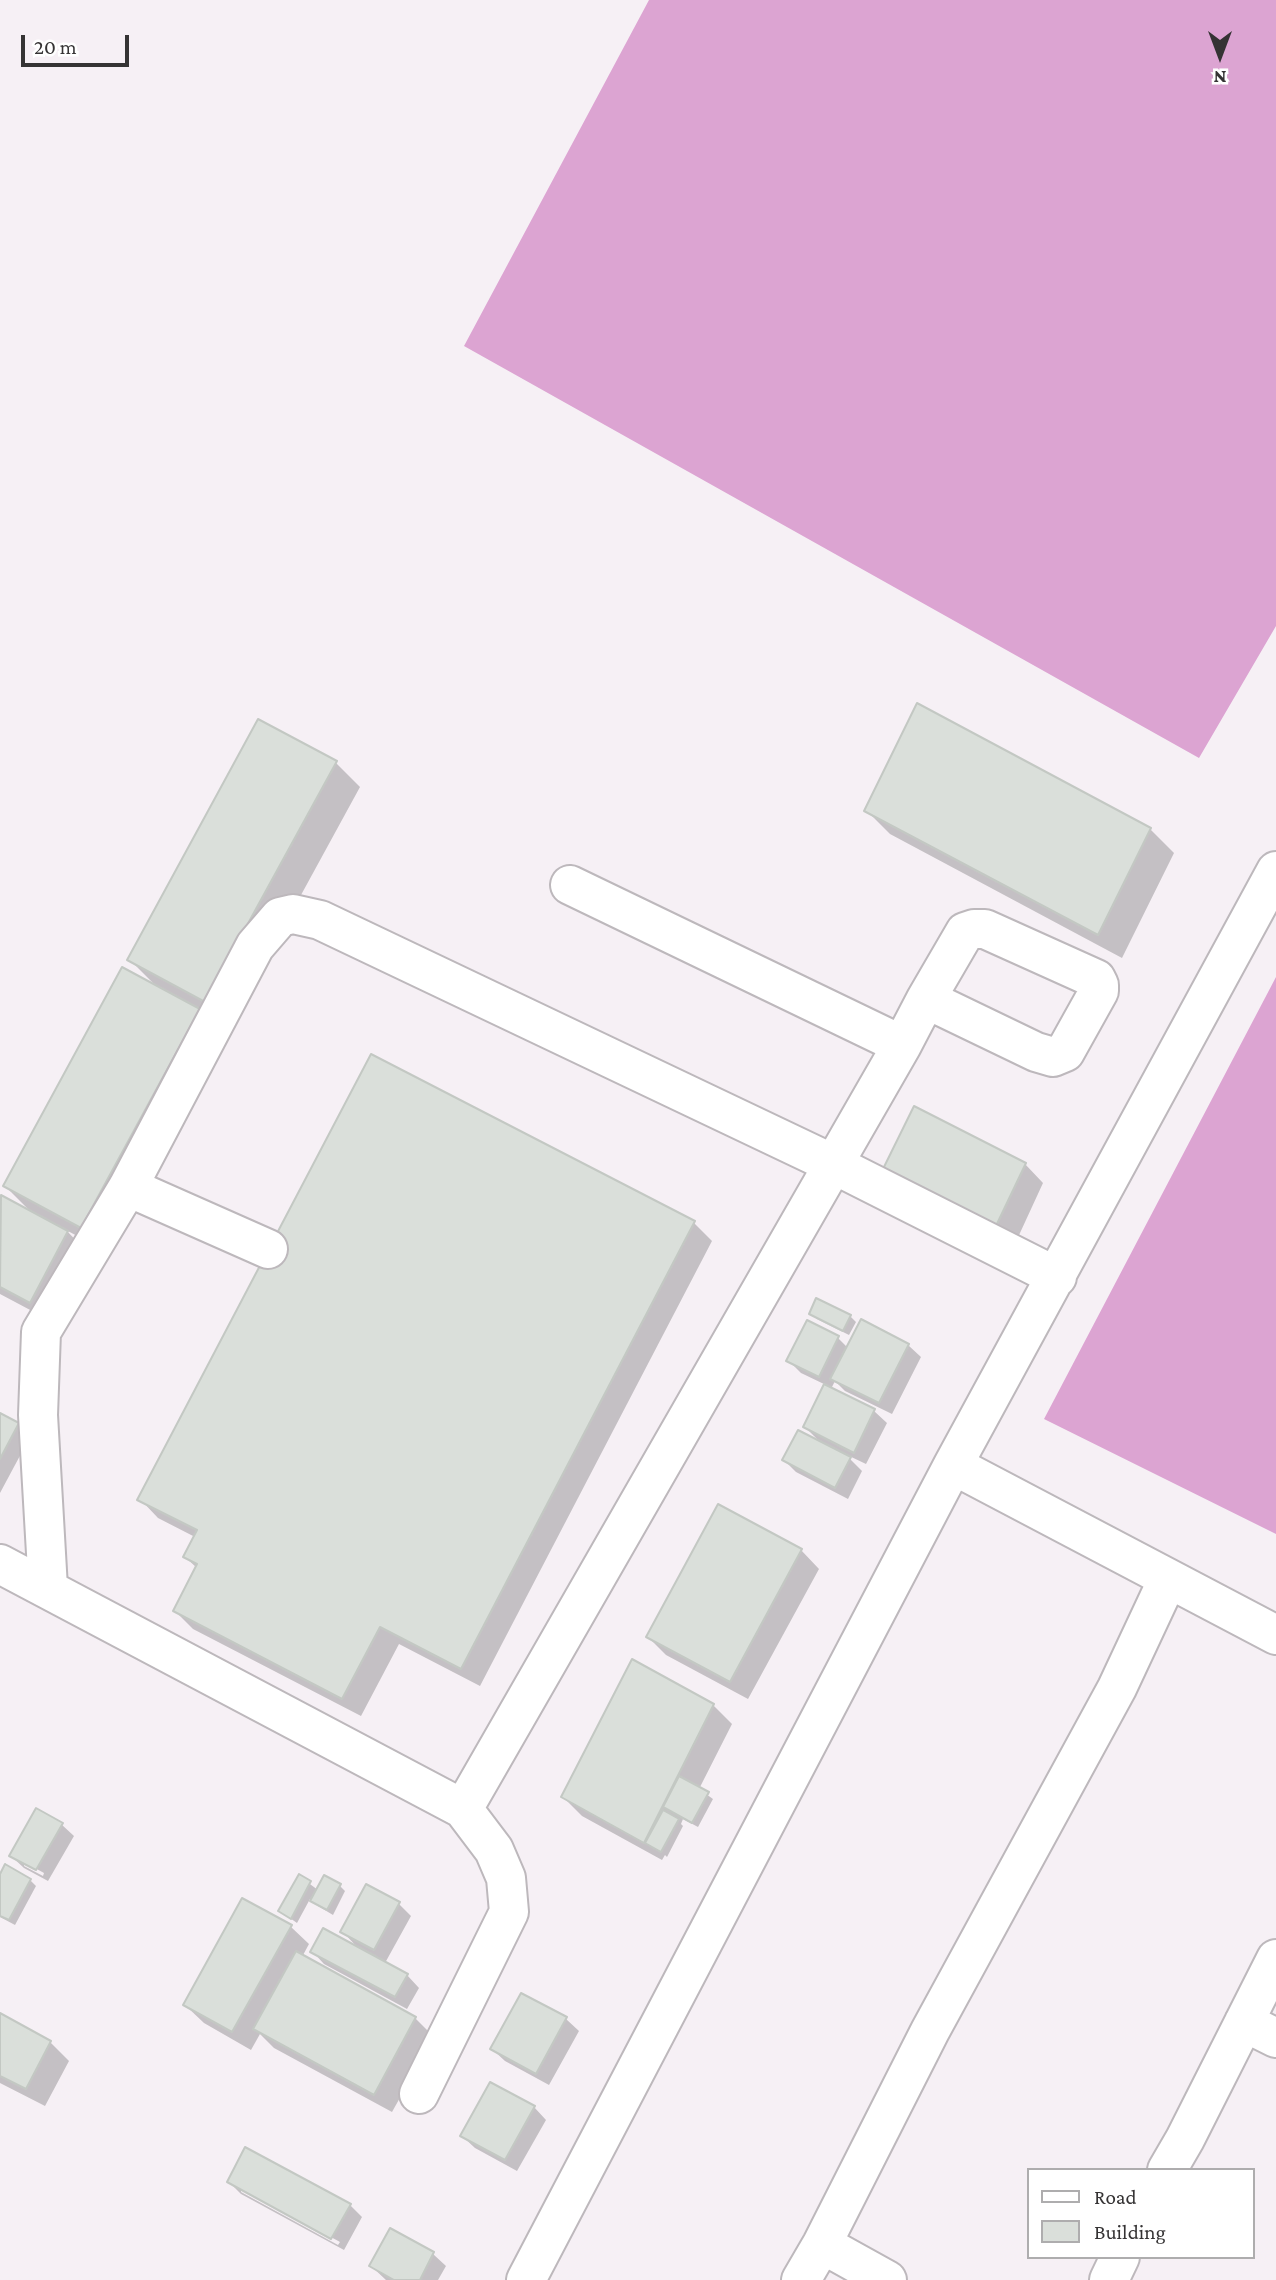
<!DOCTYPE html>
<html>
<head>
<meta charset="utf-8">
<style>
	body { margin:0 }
	#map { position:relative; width:1276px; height:2280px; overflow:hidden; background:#f6f0f5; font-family:"Crimson Pro",serif }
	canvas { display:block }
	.legend { position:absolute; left:1027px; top:2168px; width:228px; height:91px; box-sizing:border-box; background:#fff; border:2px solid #aeadae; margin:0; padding:9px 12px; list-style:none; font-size:21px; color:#353334 }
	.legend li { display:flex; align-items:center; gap:14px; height:35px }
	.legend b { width:35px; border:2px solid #aeadae }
	.north { position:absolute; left:1185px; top:21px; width:70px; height:70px; -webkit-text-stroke:5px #fff; paint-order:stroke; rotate:180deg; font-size:19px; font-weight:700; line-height:28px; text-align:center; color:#353334 }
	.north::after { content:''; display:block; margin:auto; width:24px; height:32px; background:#353334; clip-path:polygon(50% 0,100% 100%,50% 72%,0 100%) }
	.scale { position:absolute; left:21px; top:35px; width:108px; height:32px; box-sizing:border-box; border:4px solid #353334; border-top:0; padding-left:9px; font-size:21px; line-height:24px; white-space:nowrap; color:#353334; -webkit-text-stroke:5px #fff; paint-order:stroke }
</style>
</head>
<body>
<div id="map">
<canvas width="1276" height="2280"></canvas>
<ul class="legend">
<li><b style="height:9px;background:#fff"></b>Road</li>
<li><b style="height:19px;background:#dadfda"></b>Building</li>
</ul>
<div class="north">N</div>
<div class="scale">20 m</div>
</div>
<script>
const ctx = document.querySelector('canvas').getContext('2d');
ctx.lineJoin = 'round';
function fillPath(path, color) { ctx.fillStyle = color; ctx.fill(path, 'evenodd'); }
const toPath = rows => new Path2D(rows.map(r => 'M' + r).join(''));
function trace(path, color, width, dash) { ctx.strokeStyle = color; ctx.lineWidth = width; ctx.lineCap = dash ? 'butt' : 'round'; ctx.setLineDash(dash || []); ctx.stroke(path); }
fillPath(toPath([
	[649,0,1276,0,1276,626,1199,758,464,346],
	[1276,977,1276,1534,1044,1419]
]), '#dca4d2');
fillPath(toPath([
	[336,763,360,787,230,1025,196,1008,223,1034,105,1251,66,1230,86,1251,49,1320,0,1294,0,1201,2,1198,32,1213,5,1186,156,986,129,959],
	[866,810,1150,829,1174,853,1122,958,890,834],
	[1025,1164,1043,1183,1014,1246,903,1189],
	[694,1223,712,1241,480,1686,399,1644,361,1716,193,1629,175,1611,197,1568,185,1557,195,1537,158,1518,140,1499],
	[811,1314,850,1316,856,1322,849,1335,817,1319],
	[838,1338,848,1348,908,1345,921,1357,892,1414,845,1391,835,1381,831,1389,874,1411,887,1423,866,1464,845,1454,862,1471,848,1499,796,1472,784,1460,821,1443,805,1427,826,1385,801,1373,789,1361],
	[0,1415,18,1424,30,1437,0,1493],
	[801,1550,819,1569,748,1699,666,1655,648,1637],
	[633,1662,713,1705,732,1724,699,1789,713,1799,698,1827,683,1819,681,1824,683,1826,667,1857,665,1855,662,1860,582,1816,563,1797],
	[61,1824,74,1836,48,1881,24,1868,11,1856],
	[24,1862,44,1873,43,1876,24,1866],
	[6,1867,30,1880,36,1886,15,1925,0,1917,0,1877],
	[299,1876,318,1890,340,1886,345,1891,333,1915,318,1906,310,1899,297,1923,280,1911],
	[399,1904,411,1916,385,1963,407,1975,419,1988,407,2009,324,1964,312,1951,359,1949,342,1931],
	[290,1926,309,1944,302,1957,415,2018,434,2037,392,2112,274,2048,260,2034,251,2050,204,2023,185,2005],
	[522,1995,566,2019,579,2031,549,2085,505,2061,492,2049],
	[0,2015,50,2042,69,2061,45,2106,0,2083],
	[534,2107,546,2120,517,2171,475,2148,462,2136],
	[229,2182,350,2205,362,2217,344,2250,241,2194],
	[241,2188,340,2242,338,2245,241,2192],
	[391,2230,433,2254,446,2266,438,2280,386,2280,371,2266]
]), '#0003');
const building = toPath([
	[917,703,1151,828,1098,935,864,811,917,703],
	[258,719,337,761,205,1002,127,960,258,719],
	[122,967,200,1009,81,1228,3,1186,122,967],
	[371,1054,695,1221,461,1669,380,1627,342,1699,173,1611,197,1564,183,1557,197,1530,137,1500,371,1054],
	[914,1106,1026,1163,995,1228,882,1171,914,1106],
	[1,1195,68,1231,30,1303,0,1287,1,1195],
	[816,1298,851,1315,843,1331,809,1314,816,1298],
	[861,1319,909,1344,879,1403,830,1379,861,1319],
	[807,1320,839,1336,819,1377,786,1361,807,1320],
	[824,1384,875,1409,854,1453,803,1427,824,1384],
	[0,1413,19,1423,0,1459,0,1413],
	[798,1430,851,1457,835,1488,782,1460,798,1430],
	[718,1504,802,1549,730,1682,646,1637,718,1504],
	[632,1659,714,1704,644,1843,561,1797,632,1659],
	[679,1776,709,1792,692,1823,663,1807,679,1776],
	[36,1808,63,1823,36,1870,9,1856,36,1808],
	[663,1810,679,1819,661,1852,645,1843,663,1810],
	[5,1864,31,1879,9,1920,0,1916,0,1874,5,1864],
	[299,1874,311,1881,291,1919,278,1911,299,1874],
	[324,1875,341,1884,327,1910,310,1901,324,1875],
	[366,1884,400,1902,374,1950,340,1932,366,1884],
	[242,1898,292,1925,232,2032,183,2005,242,1898],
	[323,1928,408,1974,395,1997,310,1952,323,1928],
	[296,1951,416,2017,374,2095,253,2029,296,1951],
	[521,1993,567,2017,536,2074,490,2049,521,1993],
	[0,2013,51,2041,26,2089,0,2076,0,2013],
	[490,2082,535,2106,505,2160,460,2136,490,2082],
	[245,2147,351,2204,331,2239,227,2182,245,2147],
	[390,2228,434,2252,420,2280,394,2280,369,2266,390,2228]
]);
fillPath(building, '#dadfda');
trace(building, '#c3c8c3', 2);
const minor = toPath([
	[570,885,902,1045],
	[128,1187,268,1249],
	[953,1465,1276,1635],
	[0,1564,463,1809,494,1850,506,1878,509,1912,419,2094],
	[48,1588,38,1415,41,1332,128,1187,255,946,280,917,293,914,320,920,833,1164,1057,1277],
	[463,1809,902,1045,926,999,965,932,974,929,985,929,1096,979,1099,985,1099,991,1065,1052,1053,1057,1036,1052,926,999],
	[1244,2022,1276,2038],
	[1167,2170,1185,2139,1276,1959],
	[822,2244,887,2280],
	[526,2280,953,1465,1276,871],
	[801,2280,822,2244,930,2031,1117,1688,1168,1579],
	[1109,2280,1120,2257]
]);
trace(minor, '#bdb8bc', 42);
trace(minor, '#fff', 38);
</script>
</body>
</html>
